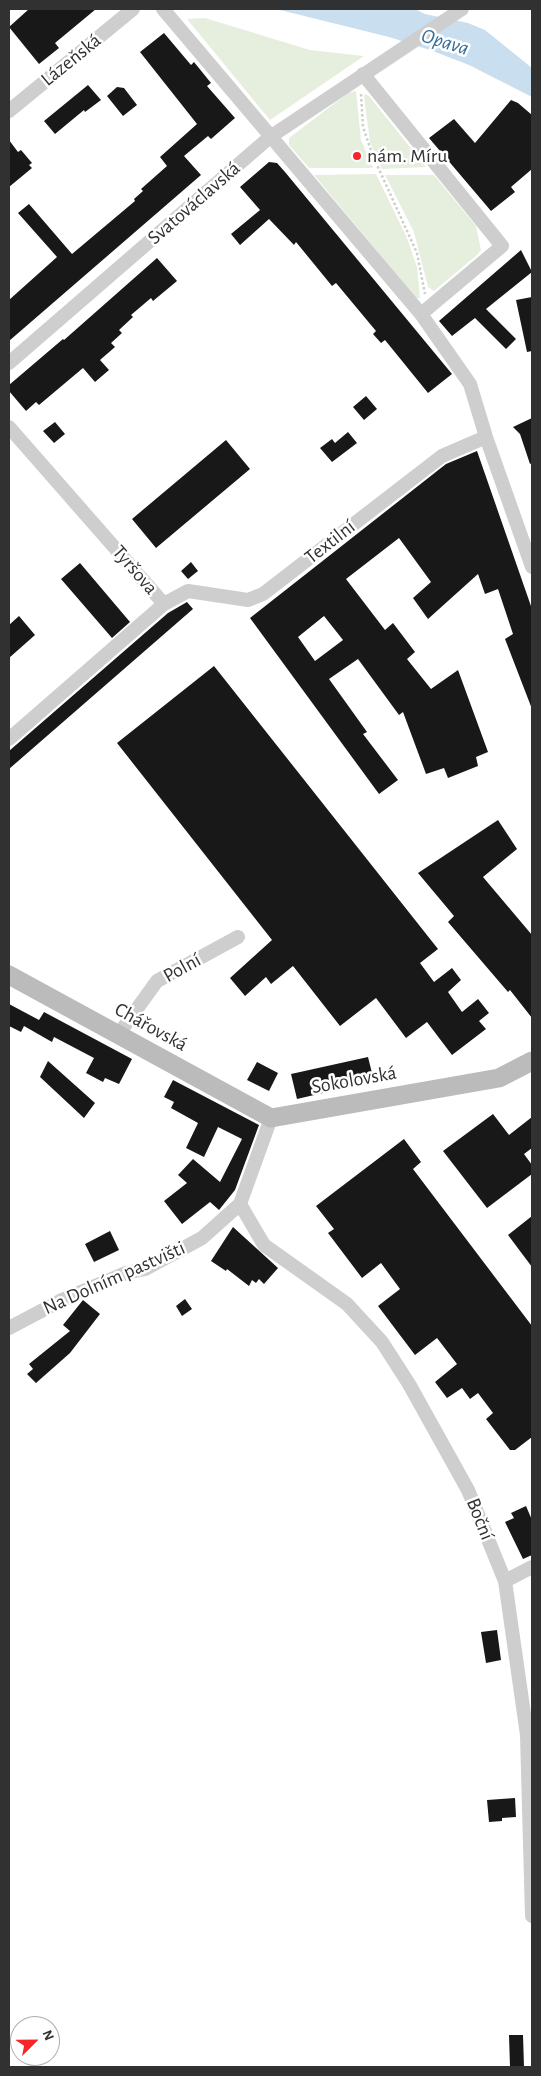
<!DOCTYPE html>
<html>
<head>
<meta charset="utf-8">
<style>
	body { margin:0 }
	#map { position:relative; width:541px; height:2076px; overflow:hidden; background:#fff; font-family:"Alegreya Sans",sans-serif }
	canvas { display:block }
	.frame { position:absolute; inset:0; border:10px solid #313131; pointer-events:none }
	.north { position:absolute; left:10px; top:2016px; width:50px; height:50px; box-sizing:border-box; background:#fff; border:1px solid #adadad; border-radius:50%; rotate:67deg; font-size:14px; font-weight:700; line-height:20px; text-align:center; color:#313131 }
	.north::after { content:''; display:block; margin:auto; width:18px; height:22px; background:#f6252a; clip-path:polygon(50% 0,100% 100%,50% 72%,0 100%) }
</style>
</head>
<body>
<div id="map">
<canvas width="541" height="2076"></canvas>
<div class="frame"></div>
<div class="north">N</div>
</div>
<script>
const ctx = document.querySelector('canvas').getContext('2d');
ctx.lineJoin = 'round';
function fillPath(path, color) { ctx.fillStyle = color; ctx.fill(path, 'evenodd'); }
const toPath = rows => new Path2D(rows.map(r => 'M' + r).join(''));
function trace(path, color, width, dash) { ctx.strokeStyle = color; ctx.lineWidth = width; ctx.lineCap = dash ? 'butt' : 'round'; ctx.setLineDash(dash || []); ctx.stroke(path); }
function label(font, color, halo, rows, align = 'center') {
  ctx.font = font + ' "Alegreya Sans",sans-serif'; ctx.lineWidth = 5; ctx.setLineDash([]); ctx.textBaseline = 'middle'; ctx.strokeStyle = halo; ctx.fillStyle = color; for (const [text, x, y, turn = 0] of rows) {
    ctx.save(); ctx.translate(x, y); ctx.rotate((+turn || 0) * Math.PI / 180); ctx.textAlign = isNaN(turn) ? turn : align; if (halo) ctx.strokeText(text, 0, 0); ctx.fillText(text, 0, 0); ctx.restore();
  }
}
fillPath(toPath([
	[205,18,310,50,364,56,270,120,187,19],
	[356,91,361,140,373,168,309,168,289,145,289,138,348,93],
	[365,94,369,96,426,167,382,169,370,142,364,97],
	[376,174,407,238,417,267,420,298,416,298,314,175],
	[385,175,434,175,476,226,481,250,477,255,434,291,428,287,414,232]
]), '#e6efde');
fillPath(toPath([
	[276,9,415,9,425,14,468,23,485,30,532,68,532,97,469,65,430,50,389,37]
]), '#c9dff0');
fillPath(toPath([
	[29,9,96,9,55,43,59,48,39,64,9,27],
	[164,33,191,65,194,62,211,83,207,86,235,118,211,139,208,136,184,156,201,175,9,341,9,300,57,257,18,213,29,204,72,254,135,201,134,199,143,191,141,189,167,166,160,157,197,124,140,52],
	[88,85,101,100,85,112,84,110,55,134,44,121],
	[117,87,124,88,137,105,123,116,107,96],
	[511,100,518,103,532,115,532,169,511,187,515,192,491,211,429,138,454,119,475,143],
	[9,140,18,152,21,150,32,163,29,165,32,168,9,187],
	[269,162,277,163,285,172,452,374,428,393,385,340,381,343,373,334,376,331,336,283,332,286,296,242,294,245,269,219,240,245,231,234,260,210,240,187],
	[521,250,532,272,486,309,516,339,506,349,475,318,452,336,439,321],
	[157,258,177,281,153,301,151,298,131,315,133,317,119,330,122,333,111,343,115,347,100,360,109,370,95,382,83,368,39,405,36,402,26,411,9,391,9,385,63,339,64,340],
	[532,297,532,351,527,352,516,300],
	[366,396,377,409,364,420,353,407],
	[532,418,532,463,530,464,520,434,513,427],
	[55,422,65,434,54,443,43,431],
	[348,432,357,443,332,462,320,448,332,439,335,443],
	[226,440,250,469,156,548,132,519],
	[477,451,532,609,532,709,505,639,513,634,498,589,485,594,478,574,428,619,413,598,431,582,399,538,346,579,385,630,393,623,415,652,407,659,431,689,458,670,488,752,476,757,478,766,448,778,444,768,426,774,403,712,399,715,358,659,329,679,367,732,363,734,398,780,379,794,250,618,446,464],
	[324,616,343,640,315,661,298,637],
	[191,562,198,571,188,579,181,571],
	[80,563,130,622,112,638,61,579],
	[187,602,193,609,9,769,9,751,168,613],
	[19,616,35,635,9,658,9,625],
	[214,666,438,949,420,963,434,982,452,968,461,980,448,992,462,1012,478,999,489,1013,479,1021,486,1029,452,1055,427,1022,406,1038,376,998,340,1026,293,966,271,984,266,977,245,996,230,978,272,940,117,743],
	[498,820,517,849,483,877,532,935,532,1018,510,990,508,992,448,922,454,916,418,873],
	[9,1004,39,1020,44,1012,132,1059,119,1084,105,1078,103,1082,86,1073,94,1058,54,1037,52,1042,24,1026,21,1032,9,1026],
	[368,1057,374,1081,297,1099,291,1074],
	[48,1061,95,1103,84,1118,40,1077],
	[257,1062,278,1073,269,1091,247,1080],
	[173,1080,259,1125,235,1190,219,1210,210,1202,182,1224,164,1201,187,1183,178,1175,193,1159,220,1182,242,1139,218,1127,204,1157,186,1148,198,1123,171,1108,174,1102,164,1097],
	[493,1114,509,1135,532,1117,532,1148,524,1154,532,1165,532,1174,487,1208,443,1151],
	[404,1139,421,1162,413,1169,532,1326,532,1437,515,1450,510,1450,486,1419,493,1413,478,1393,470,1399,462,1388,447,1398,435,1382,457,1364,437,1338,415,1355,378,1306,400,1289,381,1263,362,1278,328,1233,334,1229,316,1206],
	[532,1216,532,1267,508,1235],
	[233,1227,278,1268,264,1284,259,1279,256,1283,252,1280,249,1286,227,1269,226,1271,211,1261],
	[110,1231,119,1250,94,1262,85,1244],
	[185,1299,192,1309,182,1316,176,1306],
	[83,1300,100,1314,70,1353,36,1383,27,1374,33,1369,29,1364,70,1331,63,1325],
	[526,1506,532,1520,532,1555,523,1559,505,1522,514,1518,511,1513],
	[497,1630,501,1660,486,1663,481,1632],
	[515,1798,516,1817,502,1818,502,1821,489,1822,487,1800],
	[509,2035,523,2035,524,2067,510,2067]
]), '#181818');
trace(toPath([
	[361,94,363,127,373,156,417,253,425,294]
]), '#cecece', 2.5, [2.5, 2.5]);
trace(toPath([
	[163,9,421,314,470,384,486,437,532,567],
	[363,74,502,246,421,314],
	[9,111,133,9],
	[9,363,270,137,462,9],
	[9,427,164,604],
	[9,739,164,604,188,591,248,600,263,594,442,456,486,437],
	[118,1035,157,981,238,937],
	[240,1204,264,1245,347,1304,382,1342,409,1384,468,1490,505,1581,527,1735,532,1916],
	[9,1328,62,1300,126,1273,145,1269,202,1238,240,1204,271,1118],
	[505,1581,532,1567]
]), '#cecece', 14);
trace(toPath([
	[9,975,271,1118,499,1078,532,1061]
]), '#bbb', 19);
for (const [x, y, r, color] of [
	[357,156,5,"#f6252a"]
]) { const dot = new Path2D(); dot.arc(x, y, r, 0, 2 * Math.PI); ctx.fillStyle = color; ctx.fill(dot); trace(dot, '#fff', 2); }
label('20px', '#313131', '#fff', [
	["Lázeňská",71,60,-39],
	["Svatováclavská",194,203,-41],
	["Textilní",330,542,-38],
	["Tyršova",135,570,49],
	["Polní",182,968,-29],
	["Chářovská",151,1027,29],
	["Sokolovská",354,1080,-10],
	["Na Dolním pastvišti",114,1278,-24],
	["Boční",480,1519,68]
]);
label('20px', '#313131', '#fff', [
	["nám. Míru",367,156]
], 'left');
label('italic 21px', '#366f9c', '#fff', [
	["Opava",445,42,17]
]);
</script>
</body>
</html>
